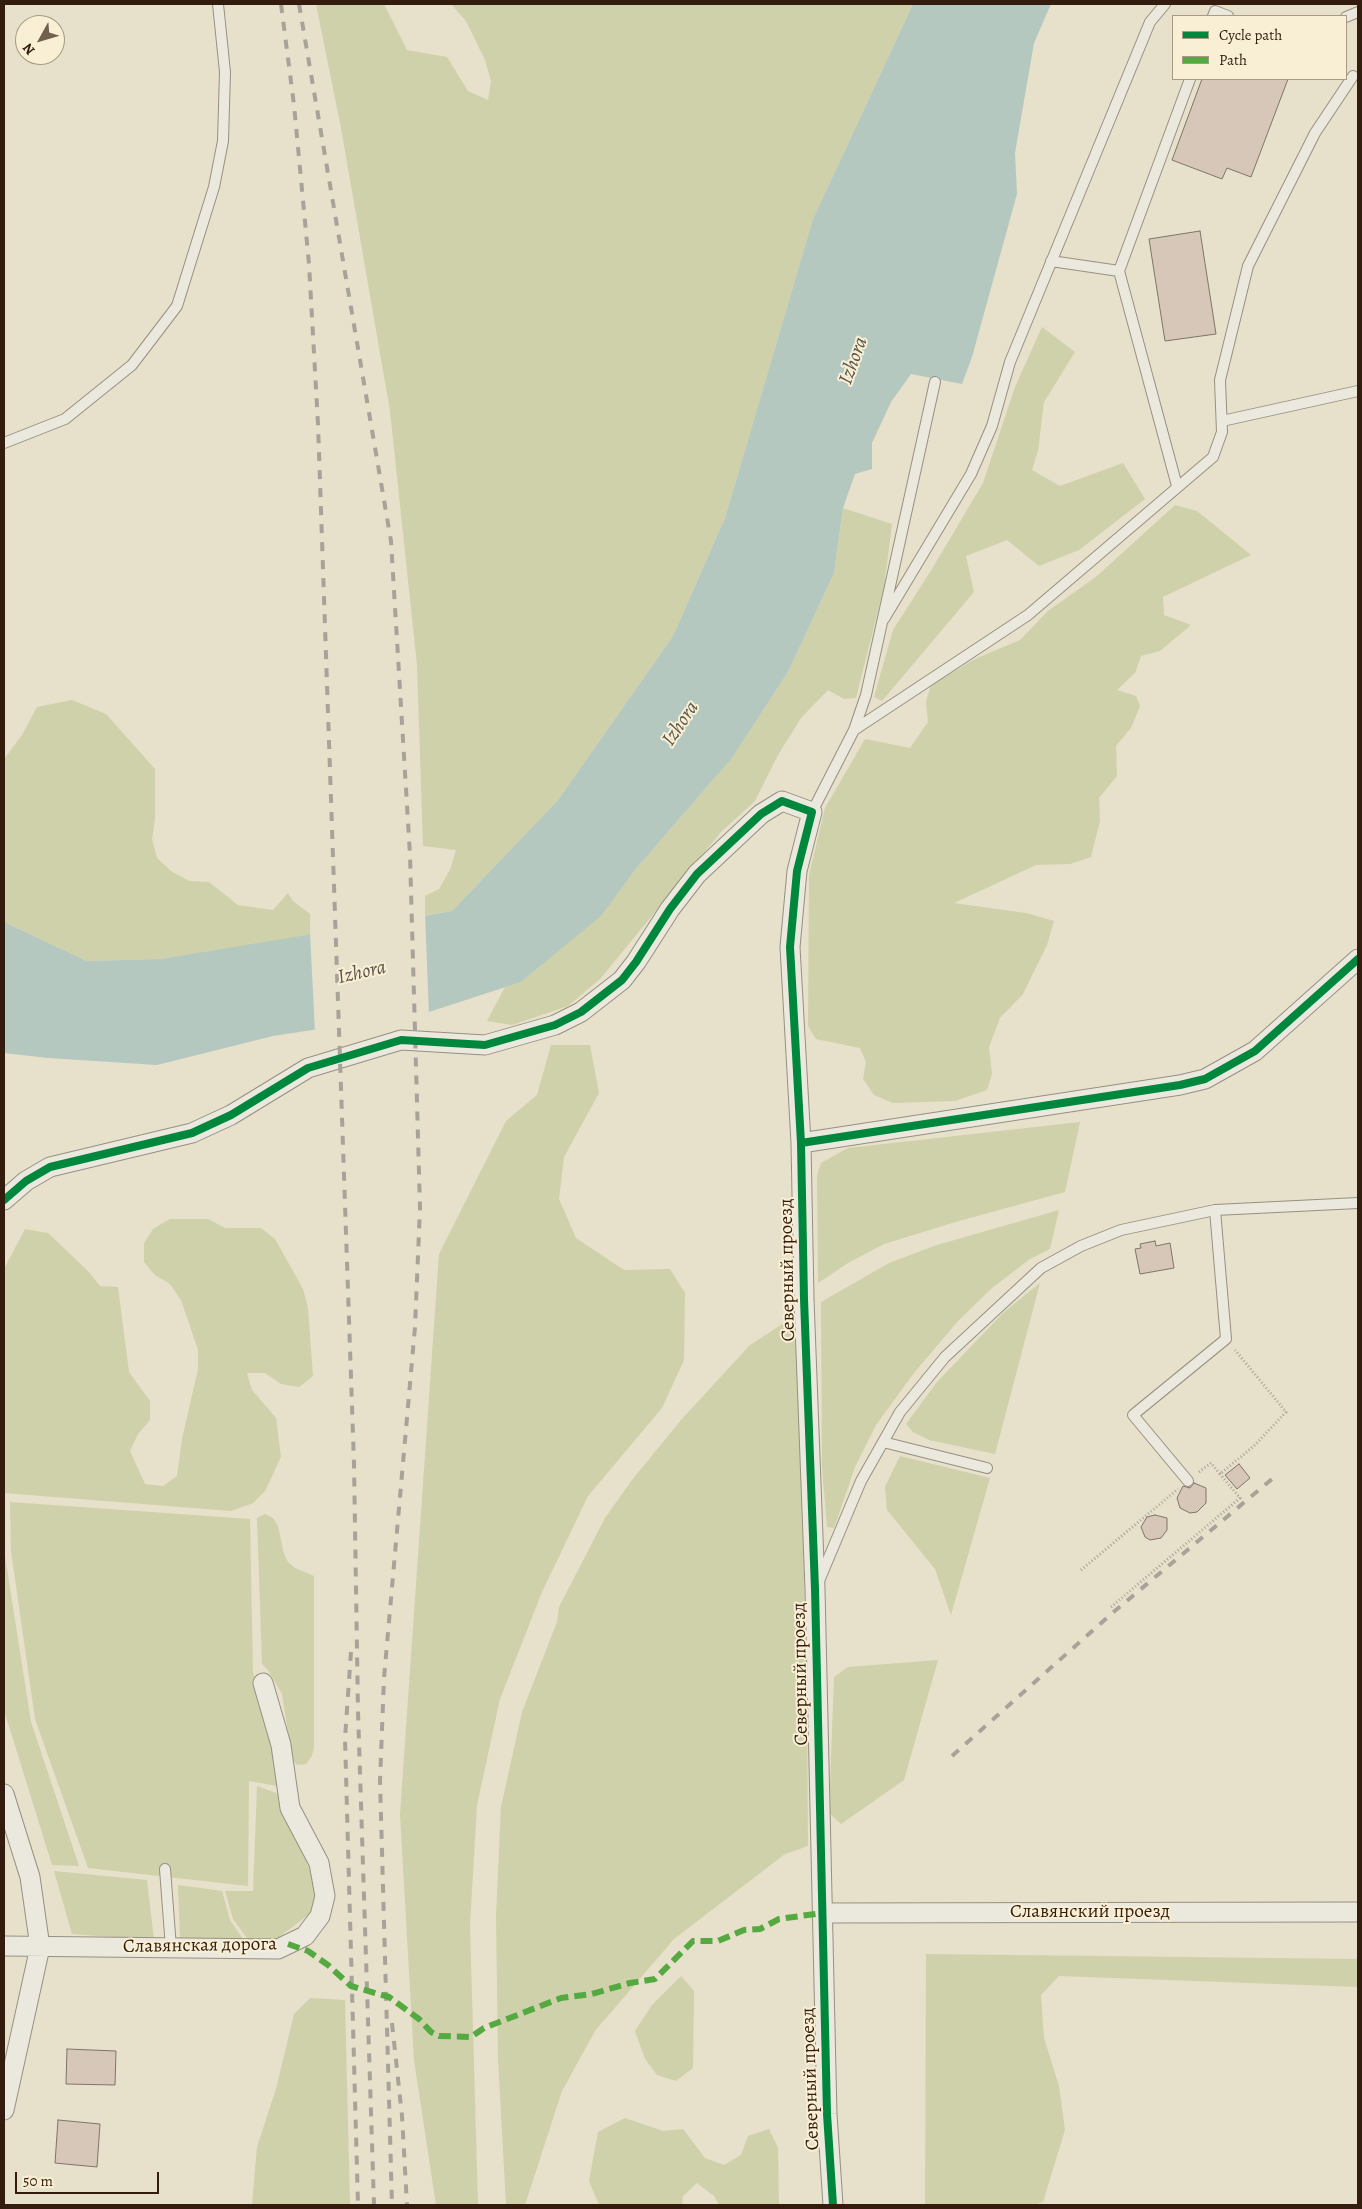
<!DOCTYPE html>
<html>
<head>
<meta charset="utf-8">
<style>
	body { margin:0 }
	#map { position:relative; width:1362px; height:2209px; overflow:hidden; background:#e7e0ca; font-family:Alegreya,serif }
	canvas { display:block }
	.frame { position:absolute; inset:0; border:5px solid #331b0d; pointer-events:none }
	.legend { position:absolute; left:1172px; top:15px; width:175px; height:65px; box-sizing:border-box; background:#f8efd4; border:1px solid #a99a84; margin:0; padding:6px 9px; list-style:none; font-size:15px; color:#331b0d }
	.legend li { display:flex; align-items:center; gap:10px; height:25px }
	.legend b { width:25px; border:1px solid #a99a84 }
	.north { position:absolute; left:15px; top:15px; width:50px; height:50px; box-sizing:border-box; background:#f8efd4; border:1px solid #a99a84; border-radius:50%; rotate:231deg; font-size:14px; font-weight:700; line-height:20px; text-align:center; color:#331b0d }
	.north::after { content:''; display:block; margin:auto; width:18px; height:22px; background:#72604f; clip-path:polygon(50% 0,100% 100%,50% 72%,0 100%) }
	.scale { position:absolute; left:15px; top:2172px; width:144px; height:22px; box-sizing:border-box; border:2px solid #331b0d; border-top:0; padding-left:6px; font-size:15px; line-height:18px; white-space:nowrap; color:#331b0d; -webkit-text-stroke:4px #f8efd4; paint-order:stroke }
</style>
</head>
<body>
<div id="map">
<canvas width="1362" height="2209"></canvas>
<div class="frame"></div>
<ul class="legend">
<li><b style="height:6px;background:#00873e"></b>Cycle path</li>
<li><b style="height:6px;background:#54a941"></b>Path</li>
</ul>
<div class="north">N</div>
<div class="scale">50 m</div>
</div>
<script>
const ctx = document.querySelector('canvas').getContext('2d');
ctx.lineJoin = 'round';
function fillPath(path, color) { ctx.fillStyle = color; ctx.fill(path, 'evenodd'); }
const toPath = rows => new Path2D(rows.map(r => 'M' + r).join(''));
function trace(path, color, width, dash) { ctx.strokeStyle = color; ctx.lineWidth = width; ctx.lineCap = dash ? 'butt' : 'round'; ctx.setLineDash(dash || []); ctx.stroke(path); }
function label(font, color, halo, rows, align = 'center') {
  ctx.font = font + ' Alegreya,serif'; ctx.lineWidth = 4; ctx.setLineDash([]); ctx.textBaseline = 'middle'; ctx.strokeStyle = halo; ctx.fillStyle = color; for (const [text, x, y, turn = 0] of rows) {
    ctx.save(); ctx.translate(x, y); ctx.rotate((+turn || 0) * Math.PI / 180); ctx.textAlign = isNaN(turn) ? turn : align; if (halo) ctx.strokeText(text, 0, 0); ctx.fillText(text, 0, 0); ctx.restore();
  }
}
fillPath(toPath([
	[316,4,384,4,407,50,447,57,468,91,488,100,491,81,485,60,466,21,451,4,913,4,813,219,725,518,673,636,558,800,452,911,425,915,425,896,439,889,450,870,456,850,423,846,417,665,390,411,341,128],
	[1042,327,1075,352,1044,402,1038,451,1032,470,1060,486,1123,463,1145,499,1079,550,1039,566,1007,540,966,556,974,592,882,701,874,697,893,630,932,569,983,483,1015,387],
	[1175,505,1197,511,1251,555,1163,597,1164,615,1191,625,1160,651,1141,656,1135,673,1117,690,1136,696,1140,706,1131,728,1116,746,1117,776,1099,798,1100,821,1091,857,1070,864,1036,865,954,903,1026,913,1054,921,1047,945,1023,994,1000,1018,989,1047,992,1074,987,1090,955,1101,893,1103,874,1095,863,1079,866,1062,860,1048,816,1039,808,1026,809,875,825,808,865,739,910,748,928,722,926,702,931,685,975,659,1020,640,1048,611,1097,576],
	[843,508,892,524,884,587,856,698,844,699,828,690,801,718,778,755,755,801,721,832,600,979,568,1006,512,1025,487,1021,505,987,521,982,601,915,635,870,732,758,788,672,834,573],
	[72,700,106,714,155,769,155,819,152,839,157,858,171,871,189,881,209,882,238,905,273,910,288,893,293,901,310,914,310,936,161,959,87,961,8,924,4,920,4,759,22,735,37,707],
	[551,1045,590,1045,599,1093,564,1157,559,1199,576,1238,624,1270,670,1269,685,1293,684,1360,662,1408,588,1496,542,1592,500,1699,477,1805,470,1925,478,2205,436,2205,414,2060,400,1814,439,1254,506,1121,537,1095],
	[1080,1122,1065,1192,959,1221,884,1244,848,1263,818,1283,817,1175,821,1163,848,1148],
	[1059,1210,1050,1249,1030,1259,992,1288,958,1321,914,1373,876,1425,855,1467,834,1528,827,1527,822,1468,821,1302,889,1263,937,1245],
	[170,1219,208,1219,225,1228,261,1228,275,1239,303,1289,308,1308,313,1376,299,1387,281,1384,265,1373,247,1373,252,1390,276,1418,281,1457,265,1491,253,1503,231,1511,4,1493,4,1269,25,1229,48,1233,88,1271,100,1286,118,1287,129,1372,150,1401,150,1420,138,1434,130,1451,145,1484,163,1486,177,1476,182,1439,198,1369,198,1350,181,1300,170,1284,155,1275,144,1262,144,1243,153,1229],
	[1040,1283,995,1454,929,1440,913,1432,906,1424,937,1382,1004,1312],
	[798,1314,807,1704,808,1846,785,1854,674,1939,595,2031,562,2091,525,2205,506,2205,498,2059,496,1916,501,1807,522,1712,557,1622,559,1607,605,1518,632,1480,681,1420,750,1345],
	[900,1456,990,1478,951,1615,935,1569,887,1510,885,1487],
	[10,1502,250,1519,253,1672,273,1742,277,1786,249,1781,248,1886,88,1868,35,1719,11,1551],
	[4,1507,4,1550,31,1722,79,1866,52,1865,4,1710],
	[265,1514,273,1518,278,1526,284,1554,288,1562,295,1568,314,1576,314,1748,312,1756,306,1764,297,1765,292,1758,282,1694,268,1670,262,1664,257,1518],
	[938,1660,904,1780,841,1824,829,1813,834,1677,848,1667],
	[257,1786,279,1794,288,1822,316,1883,316,1909,274,1941,249,1941,233,1919,225,1891,253,1891],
	[54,1871,147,1880,154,1940,72,1934],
	[178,1885,222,1891,230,1920,245,1942,180,1940],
	[926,1954,1358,1959,1358,1987,1059,1976,1041,1995,1044,2038,1059,2086,1065,2130,1043,2202,1033,2205,925,2205],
	[681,1976,694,1991,693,2068,676,2081,657,2075,645,2059,635,2031,652,2005],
	[310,1998,345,2000,350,2205,252,2205,257,2147,276,2089,294,2014],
	[625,2118,663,2131,683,2129,705,2158,724,2165,741,2155,748,2136,769,2129,778,2148,779,2205,719,2205,714,2196,697,2183,683,2196,682,2205,599,2205,589,2181,598,2132]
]), '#cfd1aa');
fillPath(toPath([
	[913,4,1051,4,1034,43,1015,153,1017,194,972,357,962,384,911,374,891,402,872,443,872,469,855,474,843,508,834,573,788,672,732,758,635,870,601,916,521,982,429,1012,273,1036,157,1065,48,1058,4,1053,4,920,8,924,87,961,161,959,452,911,558,800,673,636,725,518,813,219]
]), '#b5c8c0');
fillPath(toPath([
	[425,913,429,1015,315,1032,310,933]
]), '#e7e0ca');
const building = toPath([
	[1202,79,1288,79,1251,177,1227,168,1222,179,1172,160,1202,79],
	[1200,231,1216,334,1165,341,1149,239,1200,231],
	[1155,1241,1156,1246,1170,1243,1174,1268,1140,1274,1135,1249,1141,1248,1140,1244,1155,1241],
	[1239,1464,1250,1478,1237,1489,1225,1475,1239,1464],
	[1194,1483,1206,1488,1206,1503,1197,1512,1190,1513,1180,1508,1177,1498,1183,1486,1190,1488,1194,1483],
	[1155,1515,1167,1518,1167,1530,1161,1538,1150,1540,1145,1537,1141,1527,1147,1517,1155,1515],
	[67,2049,116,2051,115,2085,66,2084,67,2049],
	[58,2120,100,2124,97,2167,55,2163,58,2120]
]);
fillPath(building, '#d6c7b8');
trace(building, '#7d7569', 1);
const lane = toPath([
	[1213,16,1215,11,1228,16],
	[1346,17,1358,12],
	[1051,261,1119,271],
	[1222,421,1358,391],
	[4,443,65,419,132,365,177,306,214,187,223,141,225,72,218,4],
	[1177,486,1119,271,1190,79],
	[884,619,971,474,992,426,1010,362,1150,22,1165,4],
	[854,730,1028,615,1213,457,1222,432,1220,380,1248,266,1315,133,1353,76],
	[812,812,854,730,866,695,935,382],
	[883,1442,987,1468],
	[1188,1481,1133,1415,1226,1339,1215,1210],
	[819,1581,861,1481,900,1412,945,1357,1041,1268,1081,1246,1121,1230,1215,1210,1358,1203],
	[165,1869,171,1948]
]);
const street = toPath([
	[801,1143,1180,1085,1205,1079,1255,1051,1358,959],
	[4,1200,26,1181,50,1167,192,1133,231,1115,308,1068,401,1040,485,1045,555,1025,581,1012,622,980,636,962,670,909,697,874,761,814,782,801,812,812,797,871,790,947,801,1143,804,1299,815,1589,827,2114,833,2205],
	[4,1794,30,1877,40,1947,4,2110],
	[822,1913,1358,1912],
	[4,1946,278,1949,305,1936,320,1916,325,1896,319,1863,290,1808,281,1745,263,1683]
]);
trace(lane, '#979082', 12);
trace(street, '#979082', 21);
trace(toPath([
	[1199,1472,1211,1463,1220,1474,1254,1446,1286,1412,1235,1350],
	[1081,1570,1178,1489],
	[1111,1607,1240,1498,1220,1474]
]), '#a8a399', 3, [1, 2.5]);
trace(lane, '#ebe8dd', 10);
trace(street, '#ebe8dd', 19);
trace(toPath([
	[281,4,294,105,309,264,318,424,354,1464,358,1711,374,2205],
	[299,4,391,541,410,855,420,1208,415,1327,384,1678,380,1781,392,2205],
	[351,1652,345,1738,358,2205],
	[952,1756,1110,1615,1272,1479],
	[392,2023,402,2116,407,2205]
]), '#a8a399', 4, [9, 9]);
trace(toPath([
	[288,1944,308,1951,328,1965,351,1986,389,1997,419,2019,431,2032,439,2036,471,2037,484,2028,561,1998,592,1994,630,1983,655,1979,693,1941,718,1941,744,1930,760,1929,779,1919,822,1913]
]), '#54a941', 6, [12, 6]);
trace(toPath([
	[801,1143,1180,1085,1205,1079,1255,1051,1358,959],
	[4,1200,26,1181,50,1167,192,1133,231,1115,308,1068,401,1040,485,1045,555,1025,581,1012,622,980,636,962,670,909,697,874,761,814,782,801,812,812,797,871,790,947,801,1143,804,1299,815,1589,827,2114,833,2205]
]), '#00873e', 8);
label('19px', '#331b0d', '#f8efd4', [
	["Северный проезд",788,1270,-91],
	["Северный проезд",801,1674,-91],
	["Славянский проезд",1090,1912],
	["Славянская дорога",200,1946,-1],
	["Северный проезд",811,2079,-92]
]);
label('italic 20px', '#59544a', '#f8efd4', [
	["Izhora",854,361,-70],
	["Izhora",681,724,-56],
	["Izhora",362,973,-13]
]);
</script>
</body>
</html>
